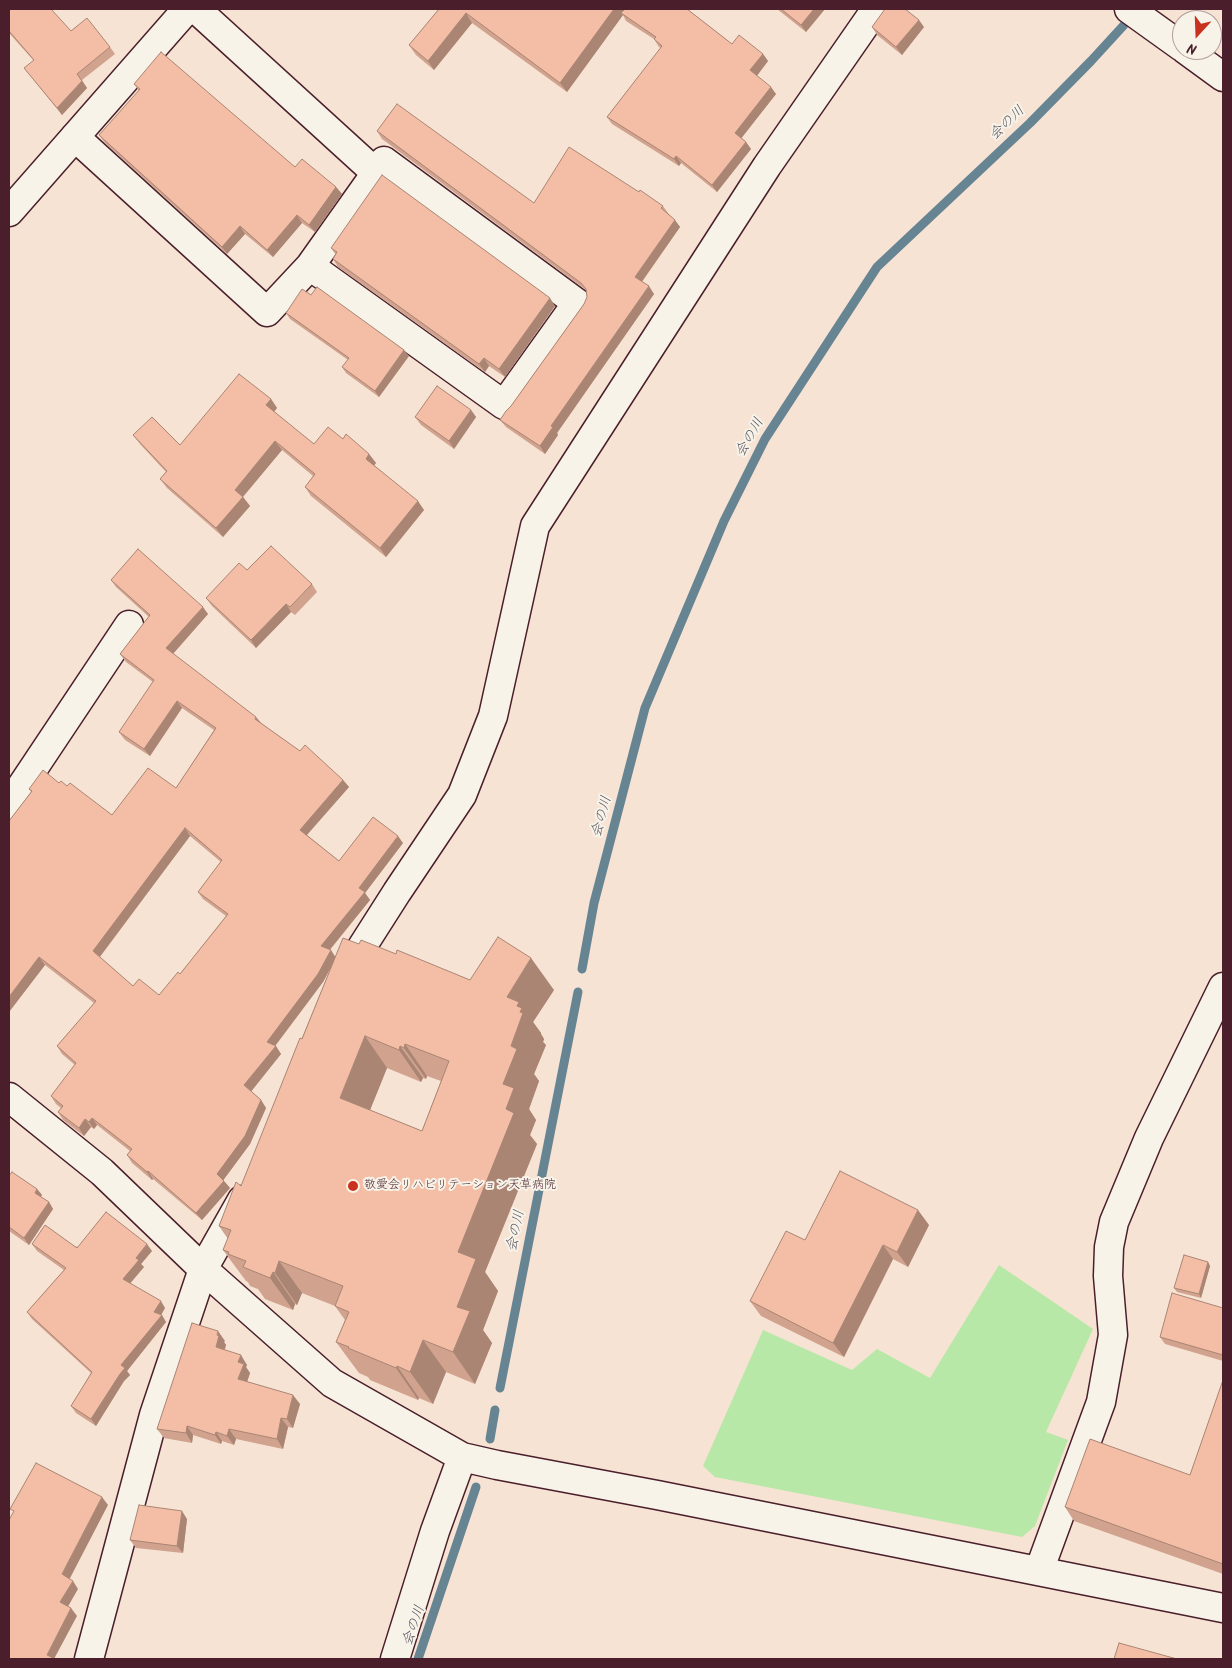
<!DOCTYPE html>
<html>
<head>
<meta charset="utf-8">
<style>
	body { margin:0 }
	#map { position:relative; width:1232px; height:1668px; overflow:hidden; background:#f6e3d4; font-family:Kalam,sans-serif }
	canvas { display:block }
	.frame { position:absolute; inset:0; border:10px solid #4a1f2b; pointer-events:none }
	.north { position:absolute; left:1172px; top:10px; width:50px; height:50px; box-sizing:border-box; background:#f7f3e8; border:1px solid #b29e9c; border-radius:50%; rotate:200deg; font-size:14px; font-weight:700; line-height:20px; text-align:center; color:#4a1f2b }
	.north::after { content:''; display:block; margin:auto; width:18px; height:22px; background:#c8321e; clip-path:polygon(50% 0,100% 100%,50% 72%,0 100%) }
</style>
</head>
<body>
<div id="map">
<canvas width="1232" height="1668"></canvas>
<div class="frame"></div>
<div class="north">N</div>
</div>
<script>
const ctx = document.querySelector('canvas').getContext('2d');
ctx.lineJoin = 'round';
function fillPath(path, color) { ctx.fillStyle = color; ctx.fill(path, 'evenodd'); }
const toPath = rows => new Path2D(rows.map(r => 'M' + r).join(''));
function trace(path, color, width, dash) { ctx.strokeStyle = color; ctx.lineWidth = width; ctx.lineCap = dash ? 'butt' : 'round'; ctx.setLineDash(dash || []); ctx.stroke(path); }
function label(font, color, halo, rows, align = 'center') {
  ctx.font = font + ' Kalam,"Klee One",sans-serif'; ctx.lineWidth = 4; ctx.setLineDash([]); ctx.textBaseline = 'middle'; ctx.strokeStyle = halo; ctx.fillStyle = color; for (const [text, x, y, turn = 0] of rows) {
    ctx.save(); ctx.translate(x, y); ctx.rotate((+turn || 0) * Math.PI / 180); ctx.textAlign = isNaN(turn) ? turn : align; if (halo) ctx.strokeText(text, 0, 0); ctx.fillText(text, 0, 0); ctx.restore();
  }
}
fillPath(toPath([
	[999,1265,1093,1329,1046,1432,1068,1440,1035,1526,1022,1537,715,1477,703,1466,763,1330,852,1370,877,1349,930,1378]
]), '#b8e8a7');
trace(toPath([
	[582,969,594,903,645,708,724,521,765,439,877,267,1030,123,1091,61,1124,25],
	[500,1388,578,992],
	[490,1439,495,1410],
	[418,1659,476,1487]
]), '#678493', 9);
const minor = toPath([
	[196,9,376,173,384,161,577,303,504,405,310,266],
	[1129,9,1182,47],
	[1186,50,1223,77],
	[75,137,267,312,310,266,376,173],
	[9,805,129,625],
	[346,972,397,892,462,795,493,716,535,526,767,166,876,9],
	[9,1097,102,1172,203,1269,332,1383,462,1457,497,1465,657,1495,1223,1608],
	[1039,1571,1101,1402,1113,1335,1108,1276,1109,1247,1114,1222,1149,1138,1223,987],
	[89,1659,154,1415,203,1269,242,1200],
	[395,1659,435,1531,462,1457]
]);
const tertiary = toPath([
	[9,212,187,9]
]);
trace(minor, '#4a1f2b', 31);
trace(tertiary, '#4a1f2b', 31);
trace(minor, '#f7f3e8', 28);
trace(tertiary, '#f7f3e8', 28);
fillPath(toPath([
	[9,9,71,31,110,47,115,54,82,80,87,88,62,115,24,68,34,61,9,33],
	[439,9,691,12,732,44,763,54,768,61,757,76,776,94,741,138,746,142,751,149,717,192,681,163,679,166,612,124,607,117,661,48,659,47,654,39,626,21,623,15,567,92,472,23,434,70,416,55,409,45],
	[777,9,825,9,806,32],
	[872,27,924,27,902,55,877,35],
	[134,84,295,167,336,187,342,194,315,232,302,223,273,257,245,234,227,254,105,143,99,135,139,91],
	[377,131,534,203,639,192,663,206,668,213,680,227,642,282,654,294,557,433,558,435,545,454,506,427,500,420,511,406,584,304,587,297,586,290,382,139],
	[331,248,555,306,505,377,489,366,485,372,338,267,333,259,336,255],
	[311,295,409,356,379,397,346,373,342,367,348,360,290,319,286,313],
	[271,399,277,408,274,412,314,444,343,439,369,454,376,463,374,465,424,510,386,557,311,496,305,487,313,476,282,450,243,497,250,506,223,537,167,488,160,479,166,472,140,444,133,435,180,445],
	[471,410,476,417,454,449,421,425,415,417],
	[247,570,312,584,317,592,295,615,291,612,256,648,212,606,206,598],
	[111,580,208,614,173,654,262,724,300,751,343,780,349,787,307,835,339,861,403,843,365,893,370,900,330,950,335,957,359,944,396,954,470,980,554,990,533,1022,541,1033,541,1034,544,1039,543,1042,546,1045,534,1074,539,1081,529,1109,536,1120,530,1135,537,1144,485,1272,498,1291,483,1330,492,1343,475,1384,446,1372,433,1404,419,1398,418,1400,370,1380,368,1377,359,1373,336,1342,345,1320,335,1306,302,1293,297,1305,295,1304,293,1310,265,1299,258,1289,250,1286,248,1282,246,1281,223,1250,228,1239,219,1226,241,1186,332,965,323,982,275,1046,281,1054,251,1091,261,1100,266,1108,250,1144,223,1180,230,1188,202,1220,153,1179,152,1180,132,1163,127,1155,130,1151,97,1125,94,1129,91,1127,84,1136,63,1120,58,1112,61,1108,56,1104,51,1096,75,1065,62,1054,57,1046,94,1003,45,965,9,1012,9,821,31,792,29,789,59,783,67,786,112,815,176,788,214,730,182,708,150,756,125,740,119,732,153,682,126,662,120,654,149,617,116,587],
	[190,836,221,862,198,892,203,899,226,916,180,974,159,995,133,986,100,957],
	[387,1068,421,1082,423,1078,426,1079,427,1076,441,1081,422,1131,370,1110],
	[9,1176,37,1189,42,1195,41,1197,49,1202,53,1209,29,1245,9,1231],
	[929,1225,908,1267,893,1259,844,1357,761,1316,750,1301,805,1240],
	[32,1244,152,1251,141,1264,144,1267,130,1283,165,1308,161,1315,166,1322,127,1371,130,1375,124,1381,96,1426,76,1413,71,1406,91,1373,32,1319,27,1312,64,1270,37,1251],
	[1208,1262,1210,1266,1201,1298,1177,1292,1174,1288],
	[1223,1308,1223,1361,1165,1344,1160,1337],
	[225,1341,224,1342,226,1345,225,1350,247,1365,246,1367,250,1373,247,1382,300,1404,293,1428,288,1427,283,1449,236,1439,234,1445,222,1441,221,1444,193,1435,192,1443,164,1438,157,1429],
	[1223,1380,1223,1574,1074,1521,1065,1507,1190,1475],
	[187,1519,183,1553,136,1548,130,1540]
]), '#d1a38e');
fillPath(toPath([
	[614,9,627,9,621,13,623,15,567,92,560,83],
	[814,9,825,9,806,32,801,25],
	[466,13,472,23,434,70,428,61],
	[919,20,924,27,902,55,896,47],
	[763,54,768,61,755,78,750,70],
	[82,81,87,88,62,115,57,108],
	[771,87,776,94,740,140,735,133],
	[746,142,751,149,717,192,712,185],
	[676,156,681,163,679,166,674,159],
	[336,187,342,194,315,232,309,225],
	[297,215,302,223,273,257,267,250],
	[675,220,680,227,640,284,635,277],
	[240,226,245,234,227,254,222,247],
	[649,286,654,294,557,433,558,435,545,454,540,446,551,426],
	[550,298,555,306,505,377,499,369],
	[404,350,409,356,379,397,375,391],
	[484,358,489,366,485,372,479,364],
	[271,399,277,408,272,414,266,405],
	[471,410,476,417,454,449,449,441],
	[275,441,282,450,241,499,235,490],
	[369,454,376,463,372,468,366,459],
	[243,497,250,506,223,537,216,528],
	[418,501,424,510,386,557,380,548],
	[286,604,291,612,256,648,251,640],
	[203,607,208,614,171,656,166,648],
	[177,701,182,708,150,756,144,749],
	[256,717,262,724,255,719],
	[343,780,349,787,305,837,300,830],
	[185,828,190,836,98,959,93,951],
	[398,836,403,843,365,893,370,900,326,954,321,946,359,888],
	[331,950,336,958,323,982,272,1050,267,1042],
	[39,957,45,965,9,1012,9,997],
	[531,958,554,990,533,1022,541,1033,541,1034,544,1039,543,1042,546,1045,534,1074,539,1081,529,1109,536,1120,530,1135,537,1144,485,1272,498,1291,483,1330,492,1343,475,1384,453,1352,457,1307,458,1252,503,1084,511,1046,507,997],
	[365,1036,387,1068,362,1130,340,1098],
	[405,1044,427,1076,426,1079,404,1048],
	[276,1046,281,1054,250,1093,244,1085],
	[400,1046,423,1078,421,1082,399,1050],
	[261,1100,266,1108,250,1144,222,1182,217,1174],
	[92,1118,97,1125,94,1129,89,1122],
	[85,1119,91,1127,84,1136,79,1128],
	[148,1171,153,1179,152,1180,147,1172],
	[224,1181,230,1188,202,1220,196,1213],
	[37,1189,42,1195,39,1199,35,1193],
	[49,1202,53,1209,29,1245,24,1238],
	[918,1210,929,1225,908,1267,897,1252],
	[147,1244,152,1251,141,1264,144,1267,128,1286,123,1279,136,1258],
	[883,1245,893,1259,844,1357,833,1343],
	[279,1261,302,1293,297,1305,275,1273],
	[1208,1262,1210,1266,1201,1298,1199,1294],
	[273,1272,295,1304,293,1310,270,1278],
	[161,1301,165,1308,161,1315,162,1315,166,1322,127,1371,130,1375,124,1381,96,1426,91,1419,121,1365],
	[218,1331,225,1341,224,1342,226,1345,222,1356,216,1347],
	[423,1340,446,1372,433,1404,410,1372],
	[241,1355,247,1365,246,1367,250,1373,245,1388,238,1379,238,1362],
	[397,1366,419,1398,418,1400,396,1368],
	[293,1395,300,1404,293,1428,287,1419],
	[281,1418,288,1427,283,1449,277,1439],
	[187,1426,193,1435,192,1443,186,1433],
	[229,1429,236,1439,234,1445,227,1436],
	[216,1432,222,1441,221,1444,215,1435],
	[102,1497,108,1505,68,1582,62,1574],
	[182,1511,187,1519,183,1553,177,1546],
	[73,1581,78,1589,66,1610,60,1602],
	[71,1608,77,1616,54,1659,47,1655]
]), '#aa8574');
const building = toPath([
	[9,9,51,9,71,31,87,18,110,47,77,74,82,81,57,108,24,68,34,60,9,31,9,9],
	[439,9,614,9,560,83,466,13,428,61,409,45,439,9],
	[625,9,687,9,732,44,739,35,763,54,750,70,771,87,735,133,746,142,712,185,676,156,674,159,607,117,662,46,654,39,656,37,621,13,625,9],
	[781,9,814,9,801,25,781,9],
	[885,9,905,9,919,20,896,47,872,27,885,9],
	[161,52,295,167,302,159,336,187,309,225,297,215,267,250,240,226,222,247,99,135,140,89,134,84,161,52],
	[397,104,534,203,569,147,639,192,640,190,663,206,661,208,675,220,635,277,649,286,551,426,553,427,540,446,500,420,506,411,511,406,584,304,587,297,586,289,581,283,377,131,397,104],
	[382,175,550,298,499,369,484,358,479,364,333,259,337,252,331,248,382,175],
	[317,287,404,350,375,391,342,367,349,358,286,313,302,289,311,295,317,287],
	[239,374,271,399,266,405,314,444,328,427,343,439,346,434,369,454,366,459,418,501,380,548,305,487,315,474,275,441,235,490,243,497,216,528,160,479,167,471,133,435,152,417,180,445,239,374],
	[437,386,471,410,449,441,415,417,437,386],
	[271,546,312,584,290,607,286,604,251,640,206,598,239,563,247,570,271,546],
	[138,549,203,607,166,648,256,717,255,719,300,751,305,745,343,780,300,830,339,861,373,817,398,836,359,888,365,892,321,946,331,950,318,974,267,1042,276,1046,244,1085,261,1100,245,1136,217,1174,224,1181,196,1213,148,1171,147,1172,127,1155,132,1149,92,1118,89,1122,85,1119,79,1128,58,1112,63,1106,51,1096,76,1063,57,1046,96,1001,39,957,9,997,9,821,32,791,29,789,43,770,59,783,61,781,67,786,70,783,112,815,148,768,176,788,216,728,177,701,144,749,119,732,154,680,120,654,150,615,111,580,138,549],
	[185,828,222,860,198,892,228,914,180,974,178,972,159,995,139,979,133,986,93,951,185,828],
	[498,937,531,958,507,997,519,1002,517,1006,522,1008,520,1012,523,1013,511,1046,517,1049,503,1084,514,1088,506,1109,514,1113,458,1252,476,1259,457,1307,470,1311,453,1352,423,1340,410,1372,397,1366,396,1368,348,1348,349,1347,336,1342,349,1312,335,1306,343,1286,279,1261,275,1273,273,1272,270,1278,243,1267,246,1261,228,1254,229,1252,223,1250,231,1230,219,1226,236,1182,241,1186,300,1038,302,1039,343,938,359,944,361,940,396,954,397,950,470,980,498,937],
	[365,1036,399,1050,400,1046,404,1048,405,1044,449,1061,422,1131,340,1098,365,1036],
	[840,1171,918,1210,897,1252,883,1245,833,1343,750,1301,786,1231,805,1240,840,1171],
	[12,1172,37,1189,35,1193,49,1202,24,1238,9,1227,9,1176,12,1172],
	[106,1212,147,1244,136,1258,139,1260,123,1279,161,1301,154,1312,162,1315,121,1365,125,1368,120,1374,91,1419,71,1406,92,1372,27,1312,66,1268,32,1244,45,1225,77,1248,106,1212],
	[1184,1255,1208,1262,1199,1294,1174,1288,1184,1255],
	[1172,1293,1223,1308,1223,1355,1160,1337,1172,1293],
	[192,1323,218,1331,217,1335,219,1336,216,1347,241,1355,238,1362,244,1364,238,1379,293,1395,287,1419,281,1418,277,1439,229,1429,227,1436,216,1432,215,1435,187,1426,186,1433,157,1429,192,1323],
	[1223,1380,1223,1564,1065,1507,1090,1439,1190,1475,1223,1380],
	[36,1463,102,1497,62,1574,73,1581,60,1602,71,1608,47,1655,55,1659,9,1659,9,1520,14,1511,10,1509,36,1463],
	[139,1505,182,1511,177,1546,130,1540,139,1505],
	[1119,1643,1177,1659,1114,1659,1119,1643]
]);
fillPath(building, '#f3bea5');
trace(building, '#aa8574', 1);
for (const [x, y, r, color] of [
	[353,1186,6,"#c8321e"]
]) { const dot = new Path2D(); dot.arc(x, y, r, 0, 2 * Math.PI); ctx.fillStyle = color; ctx.fill(dot); trace(dot, '#f7f3e8', 2); }
label('12px', '#4a1f2b', '#f7f3e8', [
	["敬愛会リハビリテーション天草病院",364,1186]
], 'left');
label('italic 14px', '#58525f', '#f7f3e8', [
	["会の川",1008,124,-44],
	["会の川",751,438,-61],
	["会の川",603,817,-75],
	["会の川",517,1231,-79],
	["会の川",415,1626,-71]
]);
</script>
</body>
</html>
